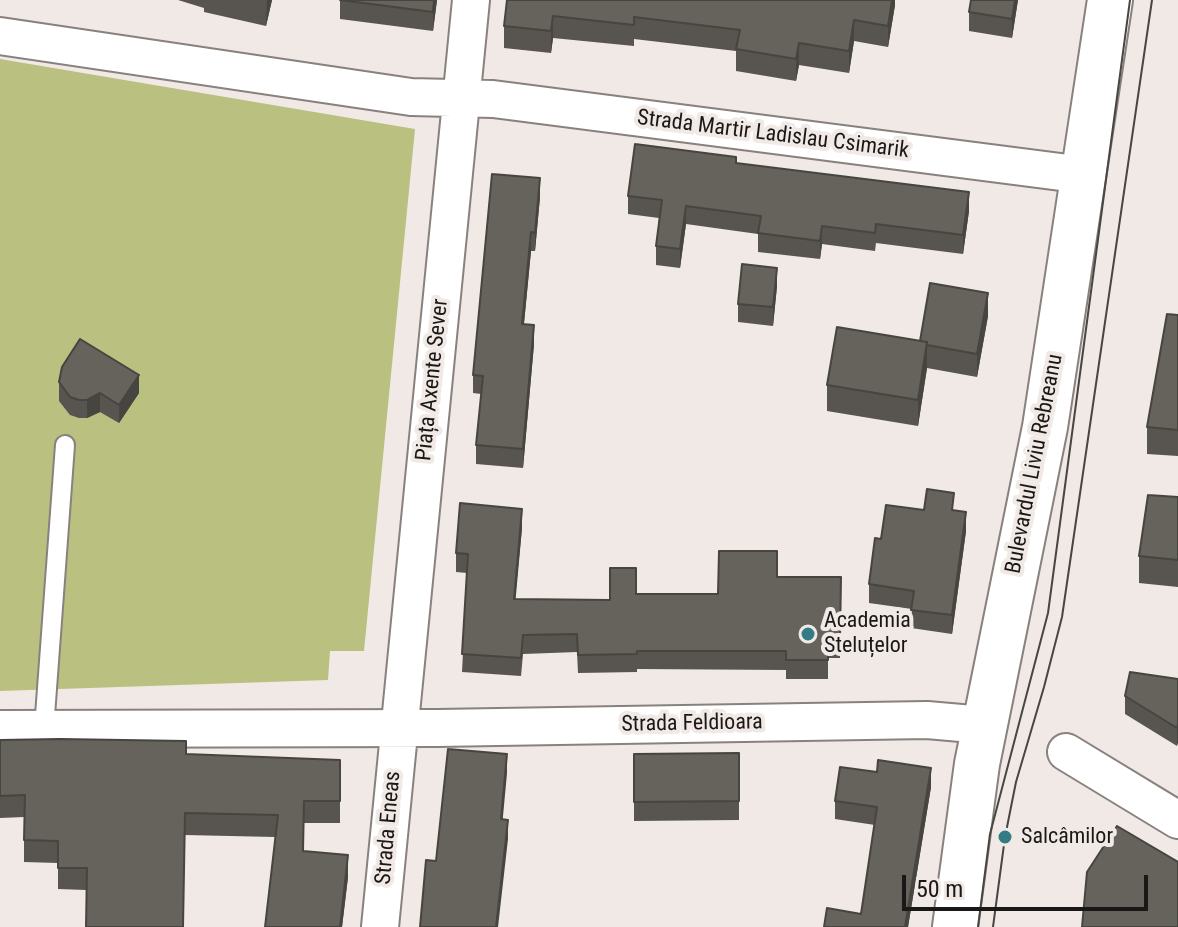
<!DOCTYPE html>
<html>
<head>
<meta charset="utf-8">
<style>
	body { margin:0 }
	#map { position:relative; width:1178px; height:927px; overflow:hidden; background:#f1e9e5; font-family:"Roboto Condensed",sans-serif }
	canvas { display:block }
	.scale { position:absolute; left:902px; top:875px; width:246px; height:36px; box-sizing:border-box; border:4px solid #1a1816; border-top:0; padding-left:10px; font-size:24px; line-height:28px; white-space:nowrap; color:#1a1816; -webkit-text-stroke:6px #f1e9e5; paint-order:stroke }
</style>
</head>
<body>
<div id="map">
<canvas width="1178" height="927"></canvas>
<div class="scale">50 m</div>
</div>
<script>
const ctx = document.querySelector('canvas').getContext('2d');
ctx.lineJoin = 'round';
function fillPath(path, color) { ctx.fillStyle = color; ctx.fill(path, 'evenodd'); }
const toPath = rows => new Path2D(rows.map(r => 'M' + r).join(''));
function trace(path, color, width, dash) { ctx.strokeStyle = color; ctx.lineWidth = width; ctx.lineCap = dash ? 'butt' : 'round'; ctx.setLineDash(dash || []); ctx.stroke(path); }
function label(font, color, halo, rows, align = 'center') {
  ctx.font = font + ' "Roboto Condensed",sans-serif'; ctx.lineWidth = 8; ctx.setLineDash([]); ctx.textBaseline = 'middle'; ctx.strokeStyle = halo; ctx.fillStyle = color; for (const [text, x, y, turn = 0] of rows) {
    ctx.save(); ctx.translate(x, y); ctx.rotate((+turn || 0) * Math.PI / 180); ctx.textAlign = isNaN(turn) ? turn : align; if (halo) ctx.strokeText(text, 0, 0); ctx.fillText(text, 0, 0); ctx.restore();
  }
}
fillPath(toPath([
	[0,59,415,129,364,651,330,651,328,680,0,691]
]), '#bac07f');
const lane = toPath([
	[44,729,65,445]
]);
const street = toPath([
	[0,36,411,97,493,99,1084,175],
	[0,729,437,728,927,720,984,725],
	[1066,752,1178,820],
	[380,927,471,0]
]);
const primary = toPath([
	[955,927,977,764,1045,427,1110,0]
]);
trace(lane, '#88817d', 22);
trace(street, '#88817d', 40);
trace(primary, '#88817d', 48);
trace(lane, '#fff', 18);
trace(street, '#fff', 36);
trace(primary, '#fff', 44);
trace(toPath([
	[978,927,990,834,1048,613,1130,0],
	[993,927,1005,837,1016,782,1044,687,1062,617,1152,0]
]), '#484542', 2);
fillPath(toPath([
	[178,0,272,0,266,26,204,12,204,8],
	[340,0,437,0,433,31,340,19],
	[507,0,895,0,895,5,888,47,854,41,849,73,799,65,796,81,736,71,736,51,634,39,634,46,553,38,551,53,504,48,504,26],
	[971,0,1018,0,1012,38,969,31,969,12],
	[736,164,969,211,963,254,876,243,875,251,822,244,820,259,758,252,758,234,686,224,680,268,656,265,656,246,659,218,628,214,628,196],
	[540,197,535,251,531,251,524,324,534,344,523,468,476,464,476,445,481,394,473,393,473,375],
	[777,286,773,326,738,322,738,304],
	[1178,315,1178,456,1147,454,1147,427],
	[988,316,977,377,927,368,918,426,827,411,827,385],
	[59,382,139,393,119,423,100,412,87,418,79,418,70,415,59,401],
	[1178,497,1178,587,1139,583,1139,556],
	[924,510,954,511,966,531,952,634,911,628,912,609,869,603,869,584,881,539],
	[522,528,515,599,610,600,636,594,718,594,777,577,841,577,840,658,828,658,828,679,786,679,786,670,637,669,637,672,578,673,577,652,523,654,521,676,462,672,467,573,456,572,456,553],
	[1178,679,1177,746,1125,714,1125,696],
	[0,740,186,754,340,760,340,823,304,823,303,851,348,877,342,927,265,927,275,837,185,835,86,890,58,889,58,863,24,862,24,817,0,818],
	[739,753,739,820,634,821,634,754],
	[931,787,908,927,824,927,861,914,875,825,835,819,835,801]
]), '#58544f');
fillPath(toPath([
	[267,0,272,0,266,26],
	[434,0,437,0,433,31,433,12],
	[892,0,895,0,895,5,888,47,888,26],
	[1015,0,1018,0,1012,38,1012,19],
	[553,16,553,38,551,53,551,31],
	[854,20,854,41,849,73,849,51],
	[799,43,799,65,796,81,796,59],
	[540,178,540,197,535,251,535,233],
	[969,192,969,211,963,254,963,235],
	[686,206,686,224,680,268,680,249],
	[822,226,822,244,820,259,820,241],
	[531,232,531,251,522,343,522,324],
	[777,268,777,286,773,326,773,307],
	[988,293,988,316,977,377,977,354],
	[534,325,534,344,523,468,523,449],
	[927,342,927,368,918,426,918,400],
	[139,375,139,393,119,423,119,405],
	[100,393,100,412,87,418,87,400],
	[522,509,522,528,514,617,514,599],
	[966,512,966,531,952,634,952,615],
	[1178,724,1178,743,1177,746,1177,728],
	[507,754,507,773,501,838,501,819],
	[931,768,931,787,908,927,905,927],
	[508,820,508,839,498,927,496,927],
	[348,855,348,877,342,927,340,927]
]), '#474540');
const building = toPath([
	[340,0,434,0,433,12,340,0],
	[507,0,892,0,888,26,854,20,849,51,799,43,796,59,736,49,740,30,634,17,634,25,553,16,551,31,504,26,507,0],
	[971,0,1015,0,1012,19,969,12,971,0],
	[635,144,736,157,736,163,969,192,963,235,876,224,875,233,822,226,820,241,758,233,761,216,686,206,680,249,656,246,662,200,628,196,635,144],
	[492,174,540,178,535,233,531,232,522,324,534,325,523,449,476,445,483,376,473,375,492,174],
	[742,264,777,268,773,307,738,304,742,264],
	[930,283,988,293,977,354,927,345,927,342,920,341,930,283],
	[1167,314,1178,315,1178,430,1147,427,1167,314],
	[837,327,927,342,918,400,827,385,837,327],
	[80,339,139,375,119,405,100,393,87,400,79,400,70,397,59,382,62,367,80,339],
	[927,489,954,493,952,510,966,512,952,615,911,610,914,591,869,584,875,538,881,539,886,505,924,510,927,489],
	[1148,495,1178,497,1178,560,1139,556,1148,495],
	[460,503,522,509,514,599,610,600,610,568,636,568,636,594,718,594,719,551,777,551,777,577,841,577,840,639,828,639,828,660,786,660,786,651,637,651,637,654,578,655,577,634,523,635,521,658,462,654,468,554,456,553,460,503],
	[1130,672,1178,679,1178,724,1177,728,1125,696,1130,672],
	[60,739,186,741,186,754,340,760,340,801,304,801,303,851,348,855,340,927,265,927,278,815,185,813,183,927,86,927,87,868,58,868,58,841,24,840,25,795,0,796,0,740,60,739],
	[448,749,507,754,501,819,508,820,496,927,420,927,426,860,436,861,448,749],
	[739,753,739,801,634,802,634,754,739,753],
	[878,760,931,768,905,927,824,927,827,908,861,914,877,807,835,801,840,767,877,772,878,760],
	[1117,826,1178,862,1178,927,1082,927,1087,872,1117,826]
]);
fillPath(building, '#66625c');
trace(building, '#474540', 2);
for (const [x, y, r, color] of [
	[808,634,8,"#337b85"],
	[1005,837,8,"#337b85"]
]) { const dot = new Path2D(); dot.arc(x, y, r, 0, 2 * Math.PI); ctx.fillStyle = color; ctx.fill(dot); trace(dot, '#f1e9e5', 3); }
label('22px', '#1a1816', '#f1e9e5', [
	["Strada Martir Ladislau Csimarik",773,135,7],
	["Piața Axente Sever",433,380,-84],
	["Bulevardul Liviu Rebreanu",1035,464,-79],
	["Strada Feldioara",692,724,-1],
	["Strada Eneas",389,828,-85]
]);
label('22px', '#1a1816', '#f1e9e5', [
	["Academia",824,621],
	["Steluțelor",824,646],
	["Salcâmilor",1021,837]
], 'left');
</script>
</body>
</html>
